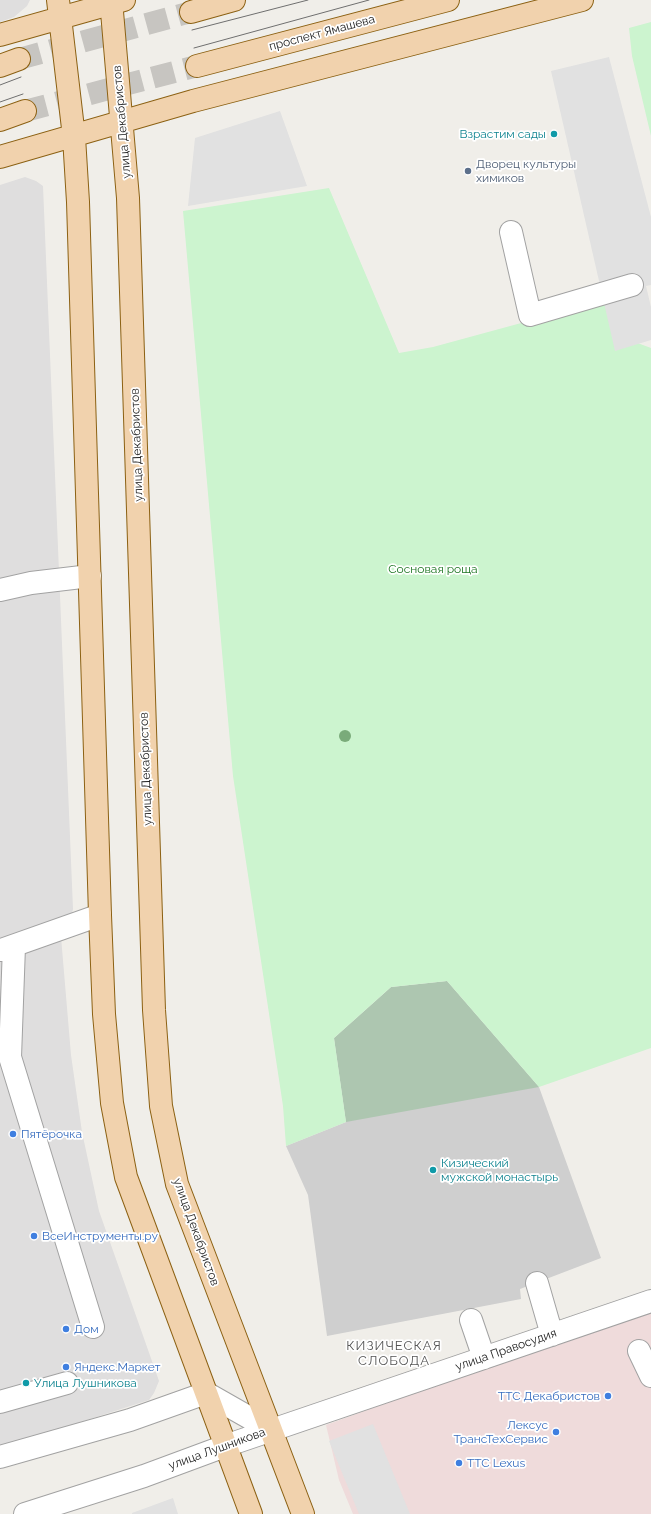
<!DOCTYPE html>
<html>
<head>
<meta charset="utf-8">
<style>
	body { margin:0 }
	canvas { display:block; background:#f0eee9 }
</style>
</head>
<body>
<canvas width="651" height="1514"></canvas>
<script>
const ctx = document.querySelector('canvas').getContext('2d');
ctx.lineJoin = 'round';
function fillPath(path, color) { ctx.fillStyle = color; ctx.fill(path, 'evenodd'); }
const toPath = rows => new Path2D(rows.map(r => 'M' + r).join(''));
function trace(path, color, width, dash) { ctx.strokeStyle = color; ctx.lineWidth = width; ctx.lineCap = dash ? 'butt' : 'round'; ctx.setLineDash(dash || []); ctx.stroke(path); }
function label(font, color, halo, rows, align = 'center') {
  ctx.font = font + ' Raleway,sans-serif'; ctx.lineWidth = 3.5; ctx.setLineDash([]); ctx.textBaseline = 'middle'; ctx.strokeStyle = halo; ctx.fillStyle = color; for (const [text, x, y, turn = 0] of rows) {
    ctx.save(); ctx.translate(x, y); ctx.rotate((+turn || 0) * Math.PI / 180); ctx.textAlign = isNaN(turn) ? turn : align; if (halo) ctx.strokeText(text, 0, 0); ctx.fillText(text, 0, 0); ctx.restore();
  }
}
fillPath(toPath([
	[0,0,30,0,27,6,14,17,0,22],
	[25,177,36,181,43,186,73,909,71,918,60,925,71,1055,82,1132,99,1211,159,1381,154,1393,149,1400,0,1448,0,185]
]), '#dfdede');
fillPath(toPath([
	[651,1309,651,1514,353,1514,339,1480,326,1425,609,1322]
]), '#efdbdb');
fillPath(toPath([
	[447,981,539,1087,601,1258,520,1289,521,1299,327,1336,308,1195,286,1146,346,1122,334,1038]
]), '#cfcfcf');
fillPath(toPath([
	[447,981,539,1087,346,1122,334,1038,391,987]
]), '#adc6b0');
fillPath(toPath([
	[651,22,651,136,632,56,629,28],
	[329,188,399,353,433,347,602,301,624,338,651,348,651,1048,539,1087,447,981,391,987,334,1038,346,1122,286,1146,283,1106,233,776,183,211]
]), '#ccf4cf');
fillPath(toPath([
	[609,57,651,217,651,285,646,286,651,307,651,340,615,351,551,71],
	[280,111,307,186,188,206,195,138],
	[373,1424,410,1514,359,1514,329,1441],
	[173,1498,178,1514,132,1514,132,1513]
]), '#e1e1e1');
trace(toPath([
	[19,59,191,12],
	[25,111,197,66]
]), '#c7c5c1', 22, [22, 11]);
const minor = toPath([
	[511,232,530,315,632,285],
	[0,590,31,583,90,576],
	[14,946,10,1057,93,1327],
	[1,950,100,915],
	[537,1283,552,1335],
	[471,1320,484,1358],
	[639,1351,651,1376],
	[0,1402,67,1383],
	[0,1457,130,1420,206,1393,271,1430],
	[25,1514,144,1476,225,1446,651,1301]
]);
const major = toPath([
	[58,0,74,137,78,202,100,915,104,1014,112,1103,126,1177,251,1514],
	[111,0,128,198,154,1010,161,1106,177,1184,303,1514],
	[191,12,234,0],
	[0,35,124,0],
	[0,66,19,59],
	[197,66,448,0],
	[0,120,25,111],
	[0,157,193,101,582,0]
]);
trace(minor, '#a2a2a2', 24);
trace(major, '#8c6113', 24);
trace(minor, '#fff', 22);
trace(major, '#f1d2ad', 22);
trace(toPath([
	[192,30,308,0],
	[194,48,369,0],
	[0,85,21,77],
	[0,102,23,94]
]), '#6f6f6f', 1);
ctx.fillStyle = '#7aab7a';
for (const [x, y] of [
	[345,736]
]) { ctx.beginPath(); ctx.arc(x, y, 6, 0, 2 * Math.PI); ctx.fill(); }
for (const [x, y, r, color] of [
	[554,134,4,"#0f9aa8"],
	[468,171,4,"#5c6f8a"],
	[13,1134,4,"#3f7fe0"],
	[433,1170,4,"#0f9aa8"],
	[34,1236,4,"#3f7fe0"],
	[66,1329,4,"#3f7fe0"],
	[66,1367,4,"#3f7fe0"],
	[26,1383,4,"#0f9aa8"],
	[608,1396,4,"#3f7fe0"],
	[556,1432,4,"#3f7fe0"],
	[459,1463,4,"#3f7fe0"]
]) { const dot = new Path2D(); dot.arc(x, y, r, 0, 2 * Math.PI); ctx.fillStyle = color; ctx.fill(dot); trace(dot, '#fff', 1.5); }
label('12px', '#212121', '#fff', [
	["проспект Ямашева",322,33,-15],
	["улица Декабристов",122,122,-95],
	["улица Декабристов",137,445,-92],
	["улица Декабристов",146,769,-92],
	["улица Декабристов",196,1232,70],
	["улица Правосудия",506,1350,-19],
	["улица Лушникова",217,1449,-20]
]);
label('12px', '#0d838f', '#fff', [
	["Взрастим сады",546,134,"right"],
	["Кизический",441,1163],
	["мужской монастырь",441,1177],
	["Улица Лушникова",34,1383]
], 'left');
label('12px', '#4e5e75', '#fff', [
	["Дворец культуры",476,164],
	["химиков",476,178]
], 'left');
label('12px', '#1a741f', '#fff', [
	["Сосновая роща",433,569]
]);
label('12px', '#366cbe', '#fff', [
	["Пятёрочка",21,1134],
	["ВсеИнструменты.ру",42,1236],
	["Дом",74,1329],
	["Яндекс.Маркет",74,1367],
	["ТТС Декабристов",600,1396,"right"],
	["Лексус",548,1425,"right"],
	["ТрансТехСервис",548,1439,"right"],
	["ТТС Lexus",467,1463]
], 'left');
ctx.letterSpacing = '1px';
label('13px', '#545454', '#fff', [
	["КИЗИЧЕСКАЯ",394,1346],
	["СЛОБОДА",394,1361]
]);
ctx.letterSpacing = '0px';
</script>
</body>
</html>
